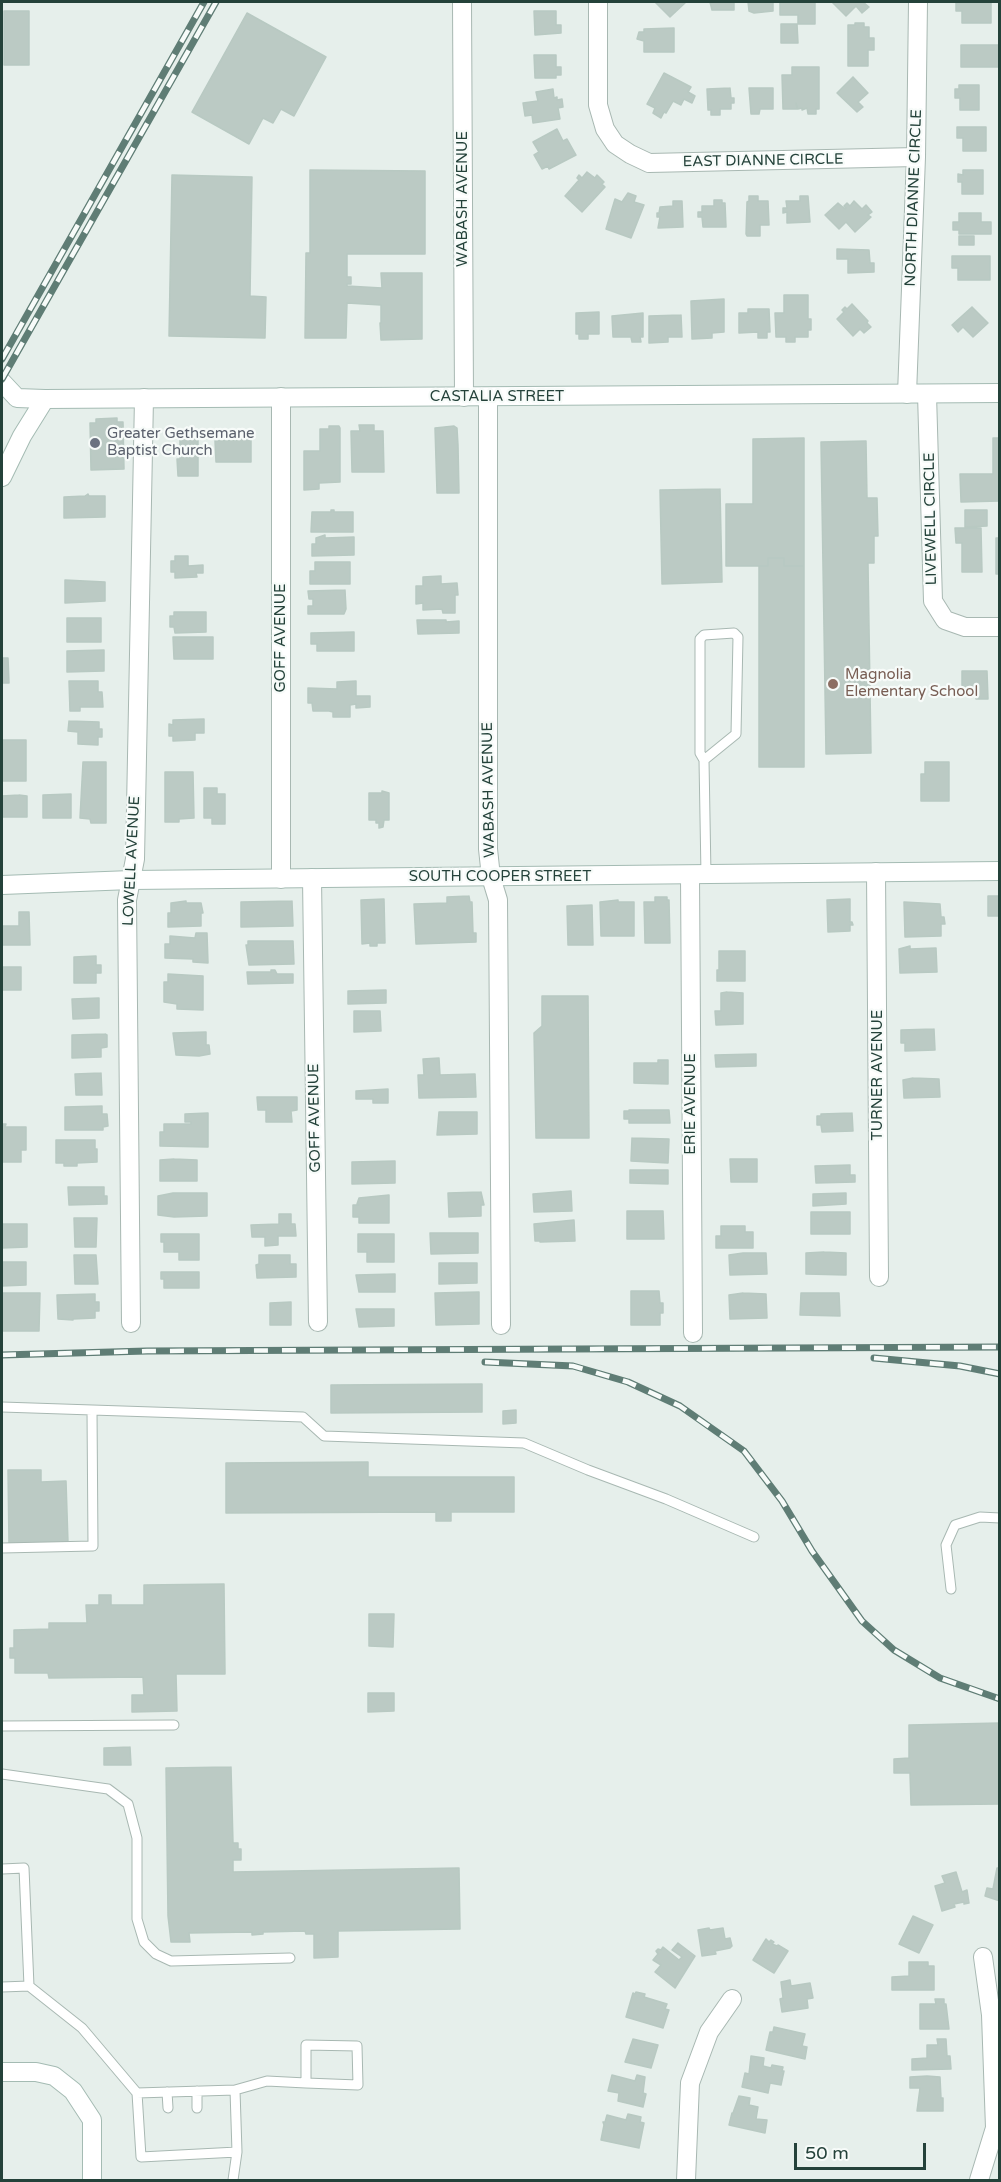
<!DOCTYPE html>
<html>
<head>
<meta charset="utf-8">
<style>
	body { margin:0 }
	#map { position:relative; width:1001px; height:2182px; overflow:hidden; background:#e6efeb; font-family:"Varela Round",sans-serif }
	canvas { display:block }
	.frame { position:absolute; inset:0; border:3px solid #24423a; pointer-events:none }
	.scale { position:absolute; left:794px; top:2143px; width:132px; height:27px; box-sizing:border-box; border:3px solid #24423a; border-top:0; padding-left:8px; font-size:18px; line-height:21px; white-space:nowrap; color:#24423a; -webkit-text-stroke:4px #f7fbf9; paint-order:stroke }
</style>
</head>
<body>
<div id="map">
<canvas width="1001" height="2182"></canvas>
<div class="frame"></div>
<div class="scale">50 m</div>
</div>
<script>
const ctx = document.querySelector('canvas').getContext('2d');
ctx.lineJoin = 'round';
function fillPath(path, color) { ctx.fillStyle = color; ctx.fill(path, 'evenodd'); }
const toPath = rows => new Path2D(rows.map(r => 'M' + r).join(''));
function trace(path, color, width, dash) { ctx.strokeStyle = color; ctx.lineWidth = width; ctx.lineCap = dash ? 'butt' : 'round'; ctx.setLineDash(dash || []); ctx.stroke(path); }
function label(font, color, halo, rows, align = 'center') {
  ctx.font = font + ' "Varela Round",sans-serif'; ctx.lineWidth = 4.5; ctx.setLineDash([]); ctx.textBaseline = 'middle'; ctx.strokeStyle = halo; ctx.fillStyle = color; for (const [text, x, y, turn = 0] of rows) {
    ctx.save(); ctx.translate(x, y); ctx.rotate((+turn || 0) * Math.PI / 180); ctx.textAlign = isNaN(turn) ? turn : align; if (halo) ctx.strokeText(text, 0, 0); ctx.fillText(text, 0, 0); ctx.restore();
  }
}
const building = toPath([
	[655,2,686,2,670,17,655,2],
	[710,2,734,2,734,10,712,10,710,2],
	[748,2,773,2,773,11,754,13,749,11,748,2],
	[780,2,815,2,815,24,797,24,798,43,781,43,781,24,798,24,798,15,780,15,780,2],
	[832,2,863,2,869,7,862,13,856,6,846,16,832,2],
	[956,2,991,2,991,23,962,23,962,11,956,11,956,2],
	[4,11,29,11,29,65,4,65,4,11],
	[534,11,556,11,556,25,561,25,561,33,535,35,534,11],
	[247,13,326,57,294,116,281,109,273,123,263,118,249,144,192,112,247,13],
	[855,23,864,23,864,27,869,27,869,38,874,38,874,50,868,50,868,66,848,66,848,25,855,25,855,23],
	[674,28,674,52,644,52,644,41,637,39,639,32,644,32,644,29,674,28],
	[961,45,1000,45,1000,67,961,67,961,45],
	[534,55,556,55,556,67,561,67,561,75,556,75,556,78,535,78,534,55],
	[792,67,819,67,819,109,816,109,816,114,808,114,807,108,802,110,802,108,798,109,796,103,797,109,783,109,782,75,792,75,792,67],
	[664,73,691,87,688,92,695,96,692,103,684,99,681,105,673,101,666,113,664,112,661,118,653,113,655,108,647,104,664,73],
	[853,77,868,93,858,102,863,107,857,112,837,93,853,77],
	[959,85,979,85,979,110,960,110,960,98,955,98,955,89,959,89,959,85],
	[730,88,731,98,734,98,734,103,731,103,731,109,720,109,720,115,711,115,711,110,708,110,707,89,730,88],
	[749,88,773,88,773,109,760,109,759,114,751,114,749,88],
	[553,89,554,98,557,97,557,100,562,99,563,107,558,108,560,119,533,123,532,115,525,116,523,103,538,101,536,92,553,89],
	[957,127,986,127,986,151,963,151,963,138,957,138,957,127],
	[557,129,563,141,567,139,576,155,549,169,548,166,542,169,534,155,539,152,533,142,557,129],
	[310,170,425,171,425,254,347,254,347,277,351,277,351,284,347,284,347,286,382,288,381,273,422,273,422,339,381,340,380,323,381,323,381,305,347,303,346,338,305,338,306,253,310,253,310,170],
	[963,170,983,170,983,194,962,194,962,182,958,182,958,174,963,175,963,170],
	[587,172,595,178,597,175,604,182,602,184,605,187,582,212,565,196,579,180,577,178,579,175,582,178,587,172],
	[172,175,252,177,250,296,266,297,265,338,169,336,172,175],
	[628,193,636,196,634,202,644,205,631,238,606,229,615,199,622,202,628,193],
	[749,196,758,196,758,201,768,201,769,225,760,225,760,236,747,236,746,234,747,202,749,201,749,196],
	[800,196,808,196,810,222,787,223,787,212,783,213,783,208,787,208,786,201,800,201,800,196],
	[714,200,722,200,722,203,725,203,726,227,703,227,702,217,698,217,698,212,702,212,702,206,714,206,714,200],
	[673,201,682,201,683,227,658,228,660,217,657,217,657,213,659,213,660,207,673,206,673,201],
	[854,201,862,209,866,205,872,212,868,215,871,217,855,232,846,222,839,229,825,215,838,203,845,209,846,208,844,206,847,203,850,206,854,201],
	[959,213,981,213,981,222,991,222,991,234,959,234,959,230,953,230,953,222,959,222,959,213],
	[959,236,974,236,974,245,959,245,959,236],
	[837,249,869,250,870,263,874,263,874,272,848,273,848,259,837,259,837,249],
	[952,256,990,256,990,280,958,280,958,268,952,268,952,256],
	[784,295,808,295,808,319,811,319,811,330,808,330,808,337,795,337,795,342,786,342,786,337,776,337,775,313,784,313,784,295],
	[724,299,724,332,712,333,712,338,692,339,691,301,724,299],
	[852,304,868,321,867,323,871,327,864,333,860,329,853,336,837,319,844,312,842,310,845,307,847,309,852,304],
	[972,307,988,323,973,337,963,327,958,332,952,325,972,307],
	[748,309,769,309,770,332,767,332,767,338,758,338,758,332,739,333,739,313,748,313,748,309],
	[599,312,599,334,588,334,588,339,579,339,579,334,576,334,576,313,599,312],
	[643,313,643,337,640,337,641,342,632,342,631,337,613,337,612,316,643,313],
	[681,315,682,337,668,337,668,342,649,343,649,316,681,315],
	[117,418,117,422,123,422,124,469,91,470,90,423,96,423,96,419,117,418],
	[359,425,374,425,374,431,383,431,384,472,352,472,351,431,360,431,359,425],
	[329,426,339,426,340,428,340,482,319,483,319,489,304,490,304,451,320,451,320,429,329,429,329,426],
	[454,426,457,428,458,445,459,493,437,493,435,428,454,426],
	[180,436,198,436,198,476,178,476,177,459,180,459,180,436],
	[238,437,251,437,251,462,216,462,215,441,238,440,238,437],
	[804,438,804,566,784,566,784,558,768,558,768,566,726,566,726,504,753,504,753,439,804,438],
	[993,438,1000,438,1000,501,961,502,960,474,993,474,993,438],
	[866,441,867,498,877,498,878,536,874,536,874,563,868,563,871,753,826,754,821,442,866,441],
	[720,489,722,582,662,584,660,490,720,489],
	[88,494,89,496,105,496,105,517,64,518,64,497,85,496,88,494],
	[331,510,334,510,334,512,353,512,353,532,311,532,312,512,331,512,331,510],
	[965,510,987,510,987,526,965,527,965,510],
	[955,528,981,528,982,572,962,572,962,543,956,543,955,528],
	[325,535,325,538,354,537,354,555,312,556,312,544,316,544,316,538,325,535],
	[996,538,1000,538,1000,574,996,574,996,538],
	[175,556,188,556,188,566,203,565,203,573,196,573,197,577,175,578,175,572,171,572,171,561,175,561,175,556],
	[768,558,784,558,784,566,804,566,804,767,759,767,759,566,768,566,768,558],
	[315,562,350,562,350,584,310,584,310,571,315,571,315,562],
	[441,576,441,584,457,583,458,595,455,595,455,613,443,613,442,609,423,610,423,603,416,604,416,586,423,586,423,577,441,576],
	[65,580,105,582,105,601,65,603,65,580],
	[345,590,346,609,344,614,308,614,308,606,313,606,313,599,309,599,308,591,345,590],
	[174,612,206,612,206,632,175,633,174,627,170,627,170,616,174,616,174,612],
	[67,618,101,618,101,642,67,642,67,618],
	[417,620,446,620,446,622,459,621,459,633,418,634,417,620],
	[354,632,354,651,317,651,317,644,311,644,311,633,354,632],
	[173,637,213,637,213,659,174,659,173,637],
	[104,650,104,671,67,672,67,651,104,650],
	[2,658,8,658,9,683,2,683,2,658],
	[962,671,987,671,988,699,976,699,976,688,962,688,962,671],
	[69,681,98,681,98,692,102,692,103,707,80,707,80,711,70,711,69,681],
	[356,681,356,696,370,696,370,707,356,708,356,704,350,705,350,717,333,717,333,712,329,711,313,711,312,703,308,703,308,688,337,689,337,682,356,681],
	[204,719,204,733,195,733,195,740,173,741,173,736,169,736,169,724,173,725,173,720,204,719],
	[69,721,99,722,99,729,102,729,102,737,98,737,98,745,78,744,78,732,68,731,69,721],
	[2,740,26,740,26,781,2,781,2,740],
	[83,762,106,762,106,823,91,823,90,819,80,818,83,762],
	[925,762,949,762,949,801,921,801,921,774,925,774,925,762],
	[165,772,193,772,194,818,179,819,179,822,165,822,165,772],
	[204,788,217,788,217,794,225,794,225,824,212,824,212,818,204,818,204,788],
	[382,791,389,793,389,820,384,820,383,827,379,828,379,823,376,823,376,820,369,820,369,793,382,793,382,791],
	[71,794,71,818,43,818,43,795,71,794],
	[19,795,27,796,27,817,2,817,2,796,19,795],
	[469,896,470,902,472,902,473,933,476,933,476,942,416,944,414,904,447,903,447,897,469,896],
	[988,896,1000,896,1000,916,988,916,988,896],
	[655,897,667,897,667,900,669,900,670,943,645,943,644,902,655,902,655,897],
	[384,899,385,943,377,943,377,946,370,946,370,943,362,944,361,900,384,899],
	[850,899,850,922,852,922,853,925,850,925,850,931,828,932,827,900,850,899],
	[618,900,618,902,634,902,634,936,601,936,600,902,618,900],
	[186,901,186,903,201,903,203,913,201,913,201,926,168,927,168,913,171,913,171,903,186,901],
	[292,901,293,926,241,927,241,902,292,901],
	[904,902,940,904,941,917,944,917,945,924,941,924,941,936,905,937,904,902],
	[592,905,593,945,568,945,567,906,592,905],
	[19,912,29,912,30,945,2,945,2,926,19,926,19,912],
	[196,933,207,933,208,963,193,962,193,959,165,958,165,944,170,944,170,936,195,938,196,933],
	[248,941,293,941,294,964,249,965,246,945,248,945,248,941],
	[910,946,910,949,936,948,937,972,900,973,899,949,910,946],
	[719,951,745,951,745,981,717,981,717,970,719,970,719,951],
	[96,956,96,965,101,965,101,973,96,973,96,983,74,983,74,957,96,956],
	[2,967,21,967,21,990,2,990,2,967],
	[271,970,275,970,277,974,293,974,293,983,248,984,247,972,271,972,271,970],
	[168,974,203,976,203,1010,177,1009,177,1004,164,1002,164,982,168,982,168,974],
	[386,990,386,1003,348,1004,348,991,386,990],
	[727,992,743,993,743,1024,716,1025,715,1011,721,1011,721,993,727,992],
	[542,996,588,996,589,1138,536,1138,534,1033,542,1026,542,996],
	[99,998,99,1018,73,1019,72,999,99,998],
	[354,1011,380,1011,381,1031,354,1032,354,1011],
	[934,1029,935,1050,905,1051,905,1043,901,1043,901,1030,934,1029],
	[206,1032,206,1045,209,1045,210,1054,199,1056,176,1055,173,1033,206,1032],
	[105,1034,107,1035,107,1047,101,1048,101,1057,72,1058,72,1035,105,1034],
	[756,1054,756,1066,716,1067,715,1055,756,1054],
	[439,1058,440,1075,475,1074,476,1097,419,1098,418,1075,424,1075,423,1059,439,1058],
	[658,1060,668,1060,668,1084,634,1083,634,1063,658,1063,658,1060],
	[101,1073,102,1095,76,1095,75,1074,101,1073],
	[913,1078,939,1079,940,1097,904,1098,903,1080,913,1078],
	[388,1089,388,1103,373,1103,373,1099,356,1099,356,1091,388,1089],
	[257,1097,297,1097,297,1110,291,1111,292,1122,266,1122,266,1110,258,1110,257,1097],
	[102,1106,102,1114,107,1114,108,1126,103,1127,103,1130,65,1130,65,1107,102,1106],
	[629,1110,669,1110,670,1123,629,1123,629,1119,624,1119,624,1111,629,1111,629,1110],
	[439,1112,477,1112,477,1134,437,1135,439,1112],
	[208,1113,208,1147,160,1146,160,1132,164,1132,164,1124,191,1124,191,1122,185,1122,185,1114,208,1113],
	[852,1113,853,1131,822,1132,821,1125,817,1125,817,1116,821,1116,821,1114,852,1113],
	[2,1124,6,1124,5,1127,26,1127,26,1150,21,1150,21,1162,2,1162,2,1124],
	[632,1138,669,1139,668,1163,631,1161,632,1138],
	[56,1140,95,1140,95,1149,97,1149,97,1162,77,1163,77,1166,64,1166,64,1163,56,1163,56,1140],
	[174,1159,197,1160,197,1181,160,1181,160,1160,174,1159],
	[730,1159,757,1159,757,1182,731,1182,730,1159],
	[395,1161,395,1183,352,1184,352,1162,395,1161],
	[850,1165,850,1175,855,1175,855,1182,816,1183,815,1166,850,1165],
	[630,1170,668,1170,668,1184,630,1183,630,1170],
	[68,1187,104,1187,104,1196,107,1196,107,1204,69,1205,68,1187],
	[571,1191,572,1211,534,1212,533,1194,571,1191],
	[481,1192,484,1205,481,1205,481,1216,449,1217,448,1193,481,1192],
	[173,1193,207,1193,207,1216,174,1217,158,1215,158,1196,173,1193],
	[846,1193,846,1204,813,1206,813,1194,846,1193],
	[389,1195,389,1223,359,1223,359,1217,353,1217,353,1205,359,1205,357,1204,359,1198,389,1195],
	[627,1211,663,1211,664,1239,627,1239,627,1211],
	[811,1212,850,1212,850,1234,811,1234,811,1212],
	[279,1214,291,1214,291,1224,295,1224,296,1236,278,1236,278,1245,265,1246,265,1237,252,1237,251,1225,279,1224,279,1214],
	[74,1218,97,1218,96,1247,75,1247,74,1218],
	[574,1220,575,1241,540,1242,540,1241,535,1241,534,1224,574,1220],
	[2,1224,27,1224,27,1247,2,1248,2,1224],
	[721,1226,745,1226,745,1232,753,1232,753,1248,716,1248,716,1236,721,1236,721,1226],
	[430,1233,478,1233,478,1253,431,1254,430,1233],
	[161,1234,199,1234,199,1260,179,1260,179,1252,164,1252,164,1242,161,1242,161,1234],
	[358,1234,394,1234,394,1262,367,1262,367,1252,358,1252,358,1234],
	[824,1252,846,1253,846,1275,806,1274,806,1253,824,1252],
	[743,1253,766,1253,767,1274,730,1275,729,1255,743,1253],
	[74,1255,96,1255,98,1284,75,1284,74,1255],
	[259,1255,290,1255,290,1264,296,1264,296,1277,257,1278,256,1265,259,1264,259,1255],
	[2,1262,26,1262,26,1285,2,1286,2,1262],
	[439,1263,477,1263,477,1283,439,1284,439,1263],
	[161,1272,199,1272,199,1288,164,1288,164,1279,161,1279,161,1272],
	[395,1274,395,1292,359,1292,356,1275,395,1274],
	[631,1291,659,1291,660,1303,663,1303,663,1313,660,1313,660,1325,631,1325,631,1291],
	[479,1292,479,1324,436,1325,435,1293,479,1292],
	[2,1293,40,1293,39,1331,2,1331,2,1293],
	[743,1293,766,1294,767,1318,730,1319,729,1295,743,1293],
	[801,1293,839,1293,840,1316,800,1315,801,1293],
	[95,1294,95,1302,99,1302,99,1311,95,1311,95,1318,73,1319,73,1320,58,1319,57,1295,95,1294],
	[291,1302,291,1325,270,1325,270,1303,291,1302],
	[356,1309,394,1309,394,1326,359,1327,356,1309],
	[482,1384,482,1412,331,1413,331,1385,482,1384],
	[516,1410,516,1423,503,1424,503,1411,516,1410],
	[368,1462,368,1477,514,1477,514,1512,451,1512,451,1521,436,1521,436,1512,226,1513,226,1463,368,1462],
	[8,1470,41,1470,41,1482,66,1481,68,1543,9,1544,8,1470],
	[224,1584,225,1674,176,1674,177,1711,132,1712,132,1695,144,1695,143,1677,49,1678,48,1673,15,1673,15,1658,10,1658,10,1648,14,1648,14,1630,49,1629,49,1623,87,1623,86,1605,99,1605,99,1595,111,1595,111,1605,144,1605,144,1585,224,1584],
	[369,1614,394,1614,393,1647,369,1646,369,1614],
	[368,1693,394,1693,394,1711,368,1712,368,1693],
	[1000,1723,1000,1804,911,1805,910,1773,894,1773,894,1759,909,1758,909,1725,1000,1723],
	[130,1747,131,1765,104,1765,104,1748,130,1747],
	[231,1767,233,1843,238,1843,238,1849,241,1849,241,1860,233,1860,233,1872,459,1868,460,1929,338,1931,338,1957,314,1958,314,1934,306,1934,305,1931,263,1932,263,1934,252,1935,252,1932,189,1933,190,1942,171,1942,168,1916,166,1768,231,1767],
	[997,1868,1000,1868,1000,1901,985,1896,987,1888,993,1889,997,1868],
	[956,1872,962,1892,967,1890,969,1903,964,1904,964,1902,954,1904,955,1907,942,1911,935,1886,945,1883,942,1876,956,1872],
	[913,1916,933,1925,919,1953,899,1944,913,1916],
	[709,1928,710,1930,723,1928,725,1939,730,1938,732,1946,730,1948,715,1951,716,1954,702,1956,698,1930,709,1928],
	[766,1939,769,1942,771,1940,774,1942,772,1944,777,1946,778,1945,788,1951,774,1973,753,1960,766,1939],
	[678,1943,695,1956,675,1988,655,1972,661,1965,653,1960,658,1954,656,1951,658,1949,661,1950,663,1947,679,1960,682,1957,672,1950,678,1943],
	[909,1962,928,1962,928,1966,934,1966,934,1990,892,1990,892,1977,909,1976,909,1962],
	[790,1980,791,1986,810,1983,813,1998,807,1999,808,2008,782,2012,780,1999,783,1998,781,1982,790,1980],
	[636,1992,645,1994,644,1997,667,2004,665,2009,669,2010,663,2028,626,2017,633,1993,635,1994,636,1992],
	[935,1999,944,1999,944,2004,946,2004,949,2029,920,2029,920,2004,936,2004,935,1999],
	[774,2027,805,2034,802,2046,807,2047,805,2059,766,2050,770,2032,773,2032,774,2027],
	[633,2039,658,2045,651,2068,625,2062,633,2039],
	[937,2039,946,2039,947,2056,950,2056,951,2069,912,2070,912,2059,927,2058,927,2045,938,2045,937,2039],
	[751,2056,764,2058,763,2066,771,2068,772,2065,783,2067,782,2071,784,2071,781,2085,770,2083,768,2093,742,2087,745,2073,749,2074,751,2056],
	[612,2075,635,2081,637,2075,645,2077,643,2093,646,2094,643,2107,618,2101,619,2093,608,2091,612,2075],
	[927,2076,940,2077,941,2098,943,2098,943,2111,917,2111,920,2088,910,2088,910,2077,927,2076],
	[739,2096,750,2098,749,2105,758,2107,756,2119,767,2120,765,2133,729,2125,732,2113,733,2113,739,2096],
	[628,2114,641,2117,640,2122,644,2123,639,2148,601,2140,604,2125,603,2122,605,2122,607,2115,626,2120,628,2114]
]);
fillPath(building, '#bbcac4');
trace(building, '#b8c9c2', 1.5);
const lane = toPath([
	[704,760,736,734,738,637,734,633,704,635,700,639,700,753,704,760,706,875],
	[2,1407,303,1417,324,1436,524,1443,588,1470,666,1499,754,1537],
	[2,1548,93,1546,92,1410],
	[951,1589,946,1545,955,1525,980,1517,1000,1518],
	[2,1726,174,1725],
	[2,1774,108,1789,128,1804,137,1838,137,1919,144,1942,156,1954,171,1961,290,1958],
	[2,1869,24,1868,29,1986,2,1987],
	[29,1986,82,2028,137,2093],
	[235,2090,267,2081,306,2083,358,2085,357,2046,306,2045,306,2083],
	[197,2091,197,2108],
	[167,2092,168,2108],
	[233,2180,237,2152,235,2090,137,2093,141,2157,237,2152]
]);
const street = toPath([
	[462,2,464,397],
	[598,2,598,105,605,129,615,144,630,154,649,163,916,157],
	[907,394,916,157,918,2],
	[927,394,933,601,945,620,965,627,1000,627],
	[488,397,488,849,491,877,498,900,501,1325],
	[876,872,879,1277],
	[690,876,693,1333],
	[312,878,318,1322],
	[281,879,281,397],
	[131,1323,127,900,135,859,144,398],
	[686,2180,690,2083,709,2032,732,1999],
	[979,2180,995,2128,991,2015,983,1957]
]);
const secondary = toPath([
	[2,382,17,398,45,399,1000,393],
	[2,477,22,436,45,399],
	[2,885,131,880,1000,871],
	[2,2072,36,2072,54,2076,73,2091,92,2120,92,2180]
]);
trace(lane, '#a8b8b2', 11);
trace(street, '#a8b8b2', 20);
trace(secondary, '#a4bbb3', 20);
trace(lane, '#fff', 9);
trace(street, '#fff', 18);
trace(secondary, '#fff', 18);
const rail = toPath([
	[2,359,204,2],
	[2,379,216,2],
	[2,1355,147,1351,1000,1347],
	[874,1358,960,1366,1000,1374],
	[485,1362,573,1366,628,1382,680,1406,744,1451,782,1501,812,1551,862,1621,894,1650,940,1678,1000,1699]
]);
trace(rail, '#5f7d75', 7);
trace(rail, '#f7fbf9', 4.5, [14]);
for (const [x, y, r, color] of [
	[95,443,6,"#6b7280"],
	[833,684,6,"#8d6e63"]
]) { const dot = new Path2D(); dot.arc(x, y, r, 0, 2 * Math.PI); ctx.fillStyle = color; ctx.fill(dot); trace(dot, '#f7fbf9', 2); }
label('15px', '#24423a', '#f7fbf9', [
	["EAST DIANNE CIRCLE",763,161,-1],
	["NORTH DIANNE CIRCLE",914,198,-88],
	["WABASH AVENUE",463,199,-90],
	["CASTALIA STREET",497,397],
	["LIVEWELL CIRCLE",931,519,-91],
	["GOFF AVENUE",281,638,-90],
	["WABASH AVENUE",489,790,-91],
	["LOWELL AVENUE",132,861,-87],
	["SOUTH COOPER STREET",500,877],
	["TURNER AVENUE",878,1075,-90],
	["ERIE AVENUE",691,1104,-90],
	["GOFF AVENUE",315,1118,-91]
]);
label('15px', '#5b616d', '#f7fbf9', [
	["Greater Gethsemane",107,434],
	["Baptist Church",107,451]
], 'left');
label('15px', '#785e54', '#f7fbf9', [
	["Magnolia",845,675],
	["Elementary School",845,692]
], 'left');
</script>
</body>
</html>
